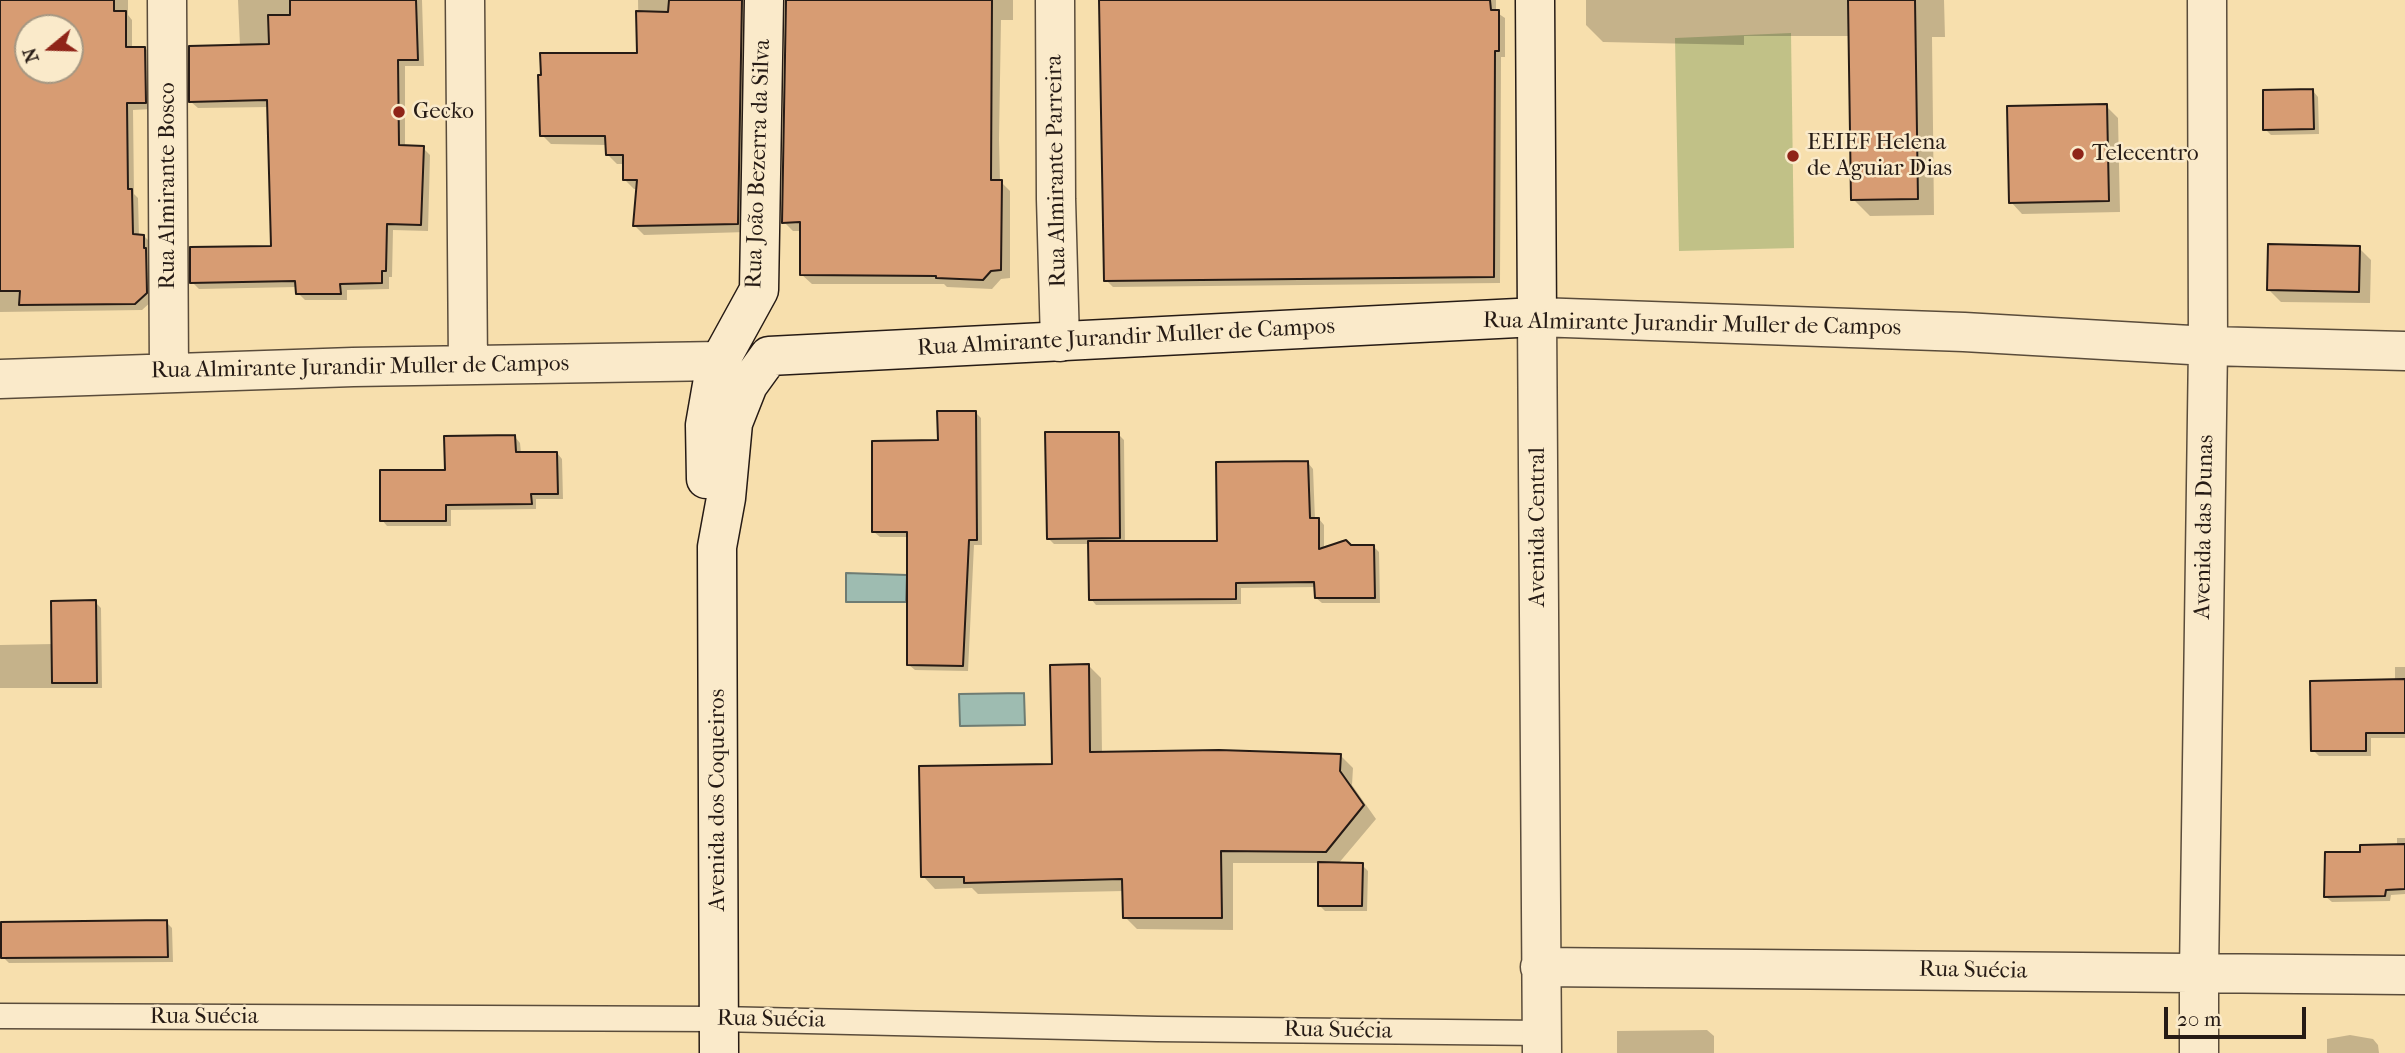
<!DOCTYPE html>
<html>
<head>
<meta charset="utf-8">
<style>
	body { margin:0 }
	#map { position:relative; width:2405px; height:1053px; overflow:hidden; background:#f7dfad; font-family:"IM FELL French Canon",serif }
	canvas { display:block }
	.north { position:absolute; left:14px; top:14px; width:70px; height:70px; box-sizing:border-box; background:#faeaca; border:2px solid #a59782; border-radius:50%; rotate:251deg; font-size:19px; font-weight:700; line-height:28px; text-align:center; color:#261b15 }
	.north::after { content:''; display:block; margin:auto; width:24px; height:32px; background:#8f2418; clip-path:polygon(50% 0,100% 100%,50% 72%,0 100%) }
	.scale { position:absolute; left:2164px; top:1007px; width:142px; height:32px; box-sizing:border-box; border:4px solid #261b15; border-top:0; padding-left:9px; font-size:21px; line-height:24px; white-space:nowrap; color:#261b15; -webkit-text-stroke:5px #faeaca; paint-order:stroke }
</style>
</head>
<body>
<div id="map">
<canvas width="2405" height="1053"></canvas>
<div class="north">N</div>
<div class="scale">20 m</div>
</div>
<script>
const ctx = document.querySelector('canvas').getContext('2d');
ctx.lineJoin = 'round';
function fillPath(path, color) { ctx.fillStyle = color; ctx.fill(path, 'evenodd'); }
const toPath = rows => new Path2D(rows.map(r => 'M' + r).join(''));
function trace(path, color, width, dash) { ctx.strokeStyle = color; ctx.lineWidth = width; ctx.lineCap = dash ? 'butt' : 'round'; ctx.setLineDash(dash || []); ctx.stroke(path); }
function label(font, color, halo, rows, align = 'center') {
  ctx.font = font + ' "IM FELL French Canon",serif'; ctx.lineWidth = 5; ctx.setLineDash([]); ctx.textBaseline = 'middle'; ctx.strokeStyle = halo; ctx.fillStyle = color; for (const [text, x, y, turn = 0] of rows) {
    ctx.save(); ctx.translate(x, y); ctx.rotate((+turn || 0) * Math.PI / 180); ctx.textAlign = isNaN(turn) ? turn : align; if (halo) ctx.strokeText(text, 0, 0); ctx.fillText(text, 0, 0); ctx.restore();
  }
}
fillPath(toPath([
	[1791,33,1794,248,1679,251,1675,38]
]), '#c1c187');
const water = toPath([
	[846,573,907,575,906,602,846,602,846,573],
	[1024,693,1025,725,960,726,959,694,1024,693]
]);
fillPath(water, '#9ebcb1');
trace(water, '#6e7c73', 2);
fillPath(toPath([
	[0,0,128,0,128,15,132,20,132,49,145,48,152,55,152,109,133,110,134,194,138,198,139,236,144,236,151,243,153,300,142,310,0,312],
	[28,28,70,28,70,70,28,70],
	[238,0,422,0,424,66,405,66,405,147,423,148,430,155,428,231,393,230,392,277,389,277,389,289,347,290,347,300,305,300,298,293,297,287,199,289,192,282,273,248,269,107,198,108,191,102,240,46],
	[638,0,753,0,747,232,644,235,635,226,638,189,634,189,625,180,625,164,617,164,607,154,607,145,551,144,542,135,639,55],
	[788,0,1013,0,1013,20,1001,20,999,139,1000,181,1010,191,1010,278,1001,279,992,289,947,287,944,284,812,284,802,275,801,231,793,231,784,222],
	[1101,0,1496,0,1496,12,1505,18,1505,57,1501,57,1500,283,1113,287,1106,280],
	[1586,0,1944,0,1945,37,1932,37,1934,215,1870,216,1853,199,1850,36,1744,36,1744,45,1603,42,1586,25],
	[2313,91,2318,97,2319,134,2271,135,2265,129],
	[2106,106,2118,118,2120,212,2022,214,2011,202],
	[2359,248,2371,260,2370,303,2281,302,2269,290],
	[975,412,981,418,982,545,974,545,968,671,915,670,909,665,908,537,880,537,874,532,939,442],
	[1118,434,1124,440,1125,543,1219,543,1308,463,1313,469,1315,520,1319,519,1324,525,1324,549,1373,546,1379,552,1380,603,1322,603,1316,598,1316,587,1241,588,1241,604,1096,605,1091,599,1090,544,1054,544,1049,539],
	[515,437,520,443,521,453,557,453,562,459,563,499,536,499,536,509,451,510,451,526,387,526,382,520,446,472],
	[95,602,101,608,102,688,0,688,0,645,53,644],
	[1089,666,1101,678,1102,754,1340,755,1353,768,1352,785,1376,819,1338,864,1362,865,1368,871,1367,911,1325,911,1319,905,1320,863,1233,863,1233,930,1137,929,1125,917,1124,891,978,894,972,888,935,889,923,876,1054,766],
	[2395,667,2405,667,2405,738,2371,738,2371,756,2319,756,2313,750,2395,681],
	[2397,838,2405,838,2405,894,2391,895,2390,901,2332,902,2326,897,2361,853,2397,846],
	[166,922,172,928,173,962,9,963,3,957],
	[1707,1030,1714,1036,1714,1053,1617,1053,1617,1031],
	[2350,1035,2373,1039,2378,1045,2379,1053,2327,1053,2327,1039]
]), '#0003');
const building = toPath([
	[0,0,114,0,114,11,126,11,126,47,145,47,146,103,127,103,128,189,132,189,133,234,144,235,144,248,146,248,147,293,135,304,19,305,20,291,0,291,0,0],
	[28,28,70,28,70,70,28,70,28,28],
	[290,0,416,0,418,60,398,60,399,145,424,146,421,225,387,224,386,271,382,271,382,283,340,284,341,294,296,294,295,281,190,283,190,247,271,246,267,100,189,102,189,46,269,44,268,15,290,15,290,0],
	[669,0,742,0,738,224,633,226,637,180,623,180,623,155,606,155,605,136,540,136,538,75,541,75,540,53,637,53,636,11,668,12,669,0],
	[786,0,992,0,991,180,1002,180,1001,270,991,271,983,280,936,278,936,276,800,275,800,222,782,223,786,0],
	[1099,0,1490,0,1491,10,1499,10,1499,51,1495,51,1494,277,1104,281,1099,0],
	[1848,0,1915,0,1918,199,1851,200,1848,0],
	[2313,89,2314,129,2263,130,2263,90,2313,89],
	[2107,104,2109,201,2009,203,2007,106,2107,104],
	[2268,244,2360,246,2359,292,2267,290,2268,244],
	[937,411,976,411,977,540,969,540,963,666,907,665,907,532,872,532,872,441,938,440,937,411],
	[1045,432,1119,432,1120,538,1047,539,1045,432],
	[515,435,516,452,557,452,558,494,531,494,532,504,446,505,446,521,380,521,380,470,445,470,444,436,515,435],
	[1308,461,1310,518,1319,518,1319,549,1346,540,1351,545,1374,545,1375,598,1315,598,1314,582,1236,583,1236,599,1089,600,1088,541,1217,541,1216,462,1308,461],
	[96,600,97,683,52,683,51,601,96,600],
	[1089,664,1090,752,1219,750,1341,754,1340,771,1364,805,1326,852,1221,851,1222,918,1123,918,1122,879,964,883,964,877,921,877,919,766,1052,764,1050,665,1089,664],
	[2405,679,2405,733,2366,733,2366,751,2311,751,2310,681,2405,679],
	[2405,844,2405,889,2386,890,2385,896,2324,897,2325,852,2360,852,2360,845,2405,844],
	[1318,862,1363,863,1362,906,1318,906,1318,862],
	[167,920,168,957,1,958,1,922,167,920]
]);
fillPath(building, '#d79c73');
trace(building, '#261b15', 2);
const lane = toPath([
	[0,1016,719,1019,1157,1029,1542,1033]
]);
const street = toPath([
	[167,0,169,373],
	[465,0,468,365],
	[1055,0,1056,199,1060,342],
	[0,379,353,367,720,361],
	[1540,967,2405,975],
	[1542,1053,1537,317,1964,332,2208,346,2405,351],
	[2199,1053,2199,973,2208,346,2207,0]
]);
const secondary = toPath([
	[706,479,705,425,713,379,720,361,759,290,764,0],
	[719,1053,717,547,726,498,733,423,748,385,769,356,1537,317,1535,0]
]);
trace(lane, '#5a4c3b', 27);
trace(street, '#5a4c3b', 41);
trace(secondary, '#261b15', 41);
trace(lane, '#faeaca', 24);
trace(street, '#faeaca', 38);
trace(secondary, '#faeaca', 38);
for (const [x, y, r, color] of [
	[399,112,7,"#8f2418"],
	[2078,154,7,"#8f2418"],
	[1793,156,7,"#8f2418"]
]) { const dot = new Path2D(); dot.arc(x, y, r, 0, 2 * Math.PI); ctx.fillStyle = color; ctx.fill(dot); trace(dot, '#faeaca', 2.5); }
label('23px', '#261b15', '#faeaca', [
	["Gecko",413,112],
	["EEIEF Helena",1807,143],
	["de Aguiar Dias",1807,169],
	["Telecentro",2092,154]
], 'left');
label('23px', '#261b15', '#faeaca', [
	["Rua João Bezerra da Silva",759,164,-88],
	["Rua Almirante Parreira",1057,171,-91],
	["Rua Almirante Bosco",168,186,-90],
	["Rua Almirante Jurandir Muller de Campos",1692,325,1],
	["Rua Almirante Jurandir Muller de Campos",1126,338,-3],
	["Rua Almirante Jurandir Muller de Campos",360,368,-1],
	["Avenida Central",1538,527,-90],
	["Avenida das Dunas",2205,527,-89],
	["Avenida dos Coqueiros",718,800,-90],
	["Rua Suécia",1973,971,1],
	["Rua Suécia",204,1017],
	["Rua Suécia",771,1020,1],
	["Rua Suécia",1338,1031,1]
]);
</script>
</body>
</html>
